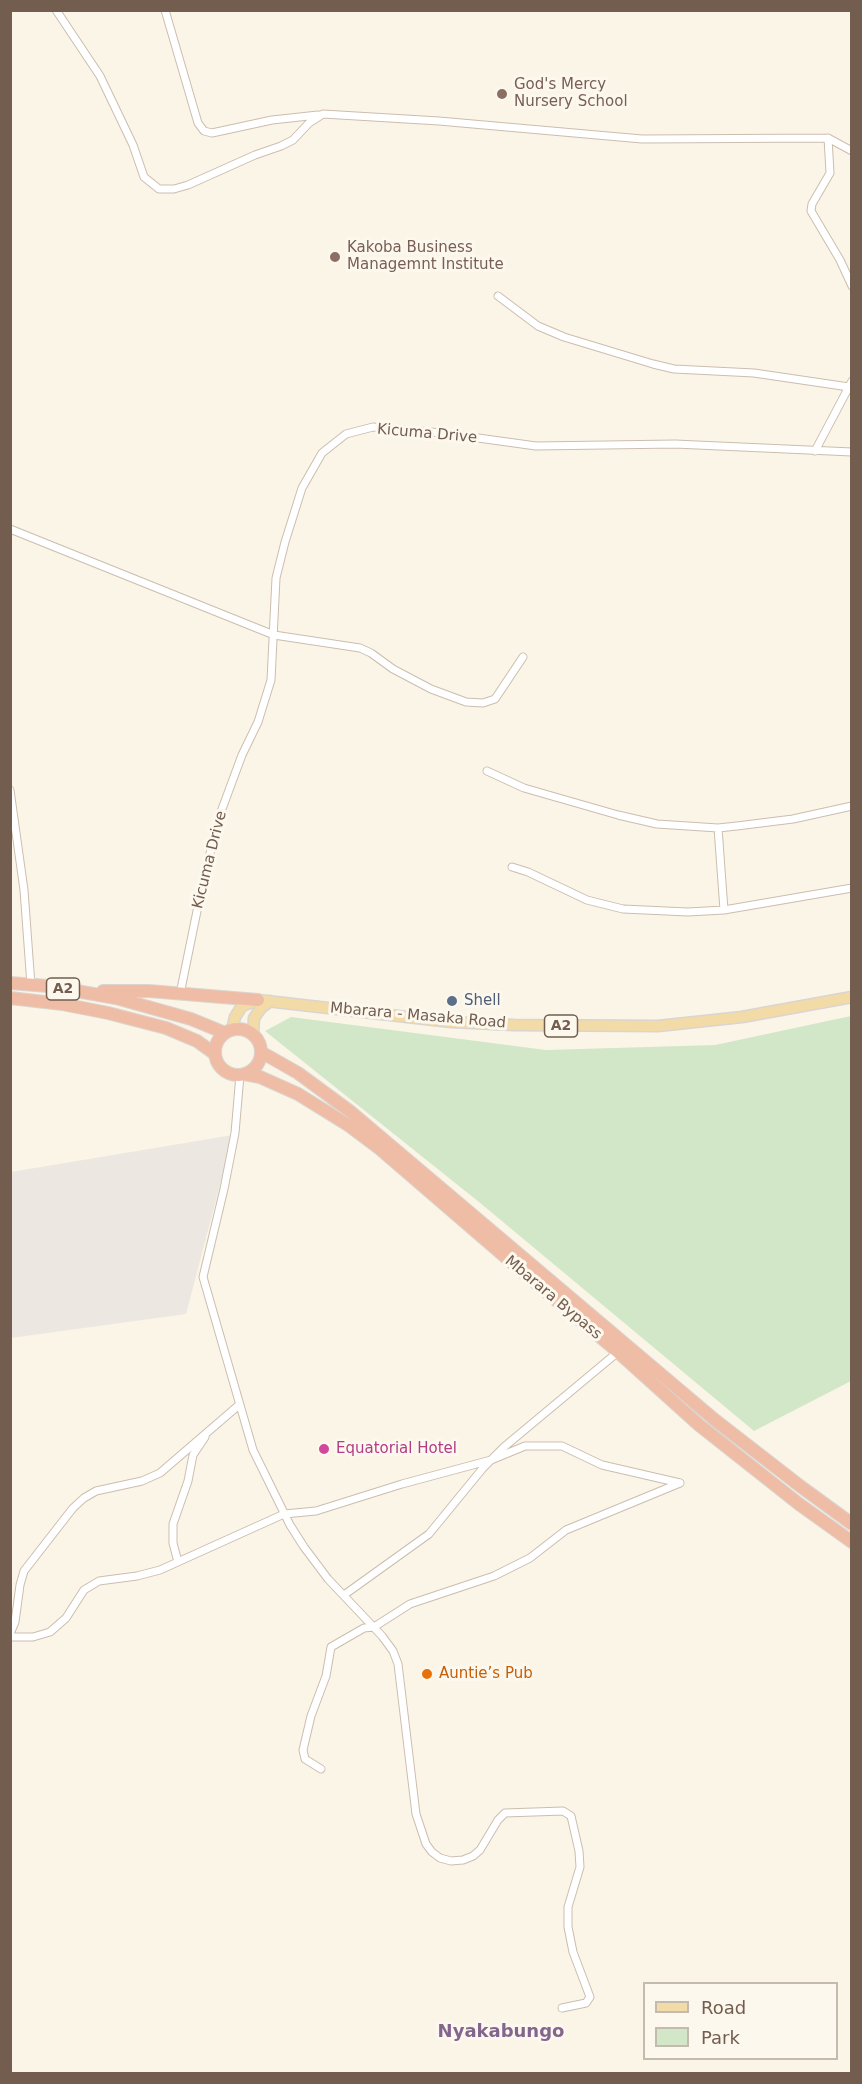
<!DOCTYPE html>
<html>
<head>
<meta charset="utf-8">
<style>
	body { margin:0 }
	#map { position:relative; width:862px; height:2084px; overflow:hidden; background:#fbf5e8; font-family:"DejaVu Sans",sans-serif }
	canvas { display:block }
	.frame { position:absolute; inset:0; border:12px solid #725d4e; pointer-events:none }
	.legend { position:absolute; left:643px; top:1982px; width:195px; height:78px; box-sizing:border-box; background:#fdf8ee; border:2px solid #c5baae; margin:0; padding:8px 10px; list-style:none; font-size:18px; color:#725d4e }
	.legend li { display:flex; align-items:center; gap:12px; height:30px }
	.legend b { width:30px; border:2px solid #c5baae }
</style>
</head>
<body>
<div id="map">
<canvas width="862" height="2084"></canvas>
<div class="frame"></div>
<ul class="legend">
<li><b style="height:8px;background:#f3dba7"></b>Road</li>
<li><b style="height:16px;background:#d2e7c8"></b>Park</li>
</ul>
</div>
<script>
const ctx = document.querySelector('canvas').getContext('2d');
ctx.lineJoin = 'round';
function fillPath(path, color) { ctx.fillStyle = color; ctx.fill(path, 'evenodd'); }
const toPath = rows => new Path2D(rows.map(r => 'M' + r).join(''));
function trace(path, color, width, dash) { ctx.strokeStyle = color; ctx.lineWidth = width; ctx.lineCap = dash ? 'butt' : 'round'; ctx.setLineDash(dash || []); ctx.stroke(path); }
function label(font, color, halo, rows, align = 'center') {
  ctx.font = font + ' "DejaVu Sans",sans-serif'; ctx.lineWidth = 6; ctx.setLineDash([]); ctx.textBaseline = 'middle'; ctx.strokeStyle = halo; ctx.fillStyle = color; for (const [text, x, y, turn = 0] of rows) {
    ctx.save(); ctx.translate(x, y); ctx.rotate((+turn || 0) * Math.PI / 180); ctx.textAlign = isNaN(turn) ? turn : align; if (halo) ctx.strokeText(text, 0, 0); ctx.fillText(text, 0, 0); ctx.restore();
  }
}
fillPath(toPath([
	[233,1135,186,1314,11,1338,11,1172]
]), '#ece7e1');
fillPath(toPath([
	[851,1016,851,1381,754,1431,479,1202,265,1031,291,1017,546,1050,715,1045]
]), '#d2e7c8');
const street = toPath([
	[56,10,100,76,133,145,144,177,159,189,174,189,188,185,255,155,281,146,293,140,309,123,323,114,439,121,642,139,828,138,852,151],
	[165,10,198,123,204,131,212,133,272,120,318,115],
	[828,138,830,173,812,204,811,211,840,260,852,286],
	[498,296,538,326,564,337,653,364,674,369,754,373,849,387],
	[815,451,852,381],
	[10,529,274,635,360,648,371,653,393,669,431,689,466,702,483,703,495,699,523,657],
	[487,771,524,788,618,815,657,824,718,828,737,826,793,819,852,806],
	[10,790,24,890,31,985],
	[718,828,724,910],
	[512,867,528,872,587,900,623,909,688,912,724,910,852,888],
	[180,994,205,872,222,809,242,755,258,722,271,680,276,578,285,542,302,488,322,453,346,434,373,427,442,433,536,446,675,444,852,452],
	[240,1075,235,1133,224,1189,203,1277,253,1450,290,1525,304,1547,328,1579,382,1636,393,1651,398,1664,416,1814,426,1844,432,1852,440,1858,451,1861,463,1860,473,1856,480,1850,498,1820,505,1813,563,1811,571,1816,579,1851,580,1867,568,1907,568,1927,573,1952,590,1997,586,2003,562,2008],
	[178,1562,173,1543,173,1524,188,1481,193,1455,205,1437],
	[344,1595,429,1534,483,1468,504,1447,618,1352],
	[10,1634,15,1622,20,1585,24,1571,73,1508,84,1498,96,1491,142,1481,160,1473,239,1405],
	[10,1637,33,1637,50,1632,66,1618,84,1590,99,1581,137,1576,160,1570,284,1514,316,1511,402,1484,491,1460,525,1446,562,1446,602,1465,680,1483],
	[321,1769,305,1759,303,1750,311,1716,326,1676,331,1647,364,1628,374,1627,410,1604,494,1576,530,1558,566,1530,680,1483]
]);
const primary = toPath([
	[232,1030,235,1017,242,1006,258,1000,451,1022,514,1025,658,1026,742,1017,852,997],
	[253,1035,254,1018,261,1008,270,1001]
]);
const highway = toPath([
	[10,983,48,986,116,998,191,1019,225,1033],
	[103,991,149,991,258,1000],
	[10,998,62,1004,108,1013,166,1028,197,1041,215,1054],
	'215 1052a23 23 0 1 1 46 0a23 23 0 1 1-46 0Z',
	[261,1052,298,1073,351,1112,715,1420,800,1486,852,1524],
	[244,1074,260,1077,298,1094,348,1125,380,1149,532,1280,618,1352,699,1425,799,1504,852,1542]
]);
trace(street, '#ccbdaf', 9);
trace(primary, '#dad5d1', 13);
trace(highway, '#dad5d1', 14);
trace(street, '#fff', 7);
trace(primary, '#f3dba7', 10);
trace(highway, '#efbda5', 12);
for (const [x, y, r, color] of [
	[502,94,6,"#8d6e63"],
	[335,257,6,"#8d6e63"],
	[452,1001,6,"#5c6f8a"],
	[324,1449,6,"#d1479c"],
	[427,1674,6,"#e8710a"]
]) { const dot = new Path2D(); dot.arc(x, y, r, 0, 2 * Math.PI); ctx.fillStyle = color; ctx.fill(dot); trace(dot, '#fdf8ee', 2); }
for (const [x, y, w] of [
	[63,989,33],
	[561,1026,33]
]) { const box = new Path2D(); box.roundRect(x - w / 2, y - 11, w, 22, 4.5); ctx.fillStyle = '#fdf8ee'; ctx.fill(box); trace(box, '#725d4e', 1.5); }
label('bold 14px', '#725d4e', null, [
	["A2",63,989],
	["A2",561,1026]
]);
label('15px', '#785e54', '#fdf8ee', [
	["God's Mercy",514,85],
	["Nursery School",514,102],
	["Kakoba Business",347,248],
	["Managemnt Institute",347,265]
], 'left');
label('15px', '#725d4e', '#fdf8ee', [
	["Kicuma Drive",427,434,5],
	["Kicuma Drive",210,860,-76],
	["Mbarara - Masaka Road",418,1016,5],
	["Mbarara Bypass",553,1298,40]
]);
label('15px', '#4e5e75', '#fdf8ee', [
	["Shell",464,1001]
], 'left');
label('15px', '#b23c85', '#fdf8ee', [
	["Equatorial Hotel",336,1449]
], 'left');
label('15px', '#c56008', '#fdf8ee', [
	["Auntie’s Pub",439,1674]
], 'left');
label('bold 18px', '#83668e', '#fdf8ee', [
	["Nyakabungo",501,2032]
]);
</script>
</body>
</html>
